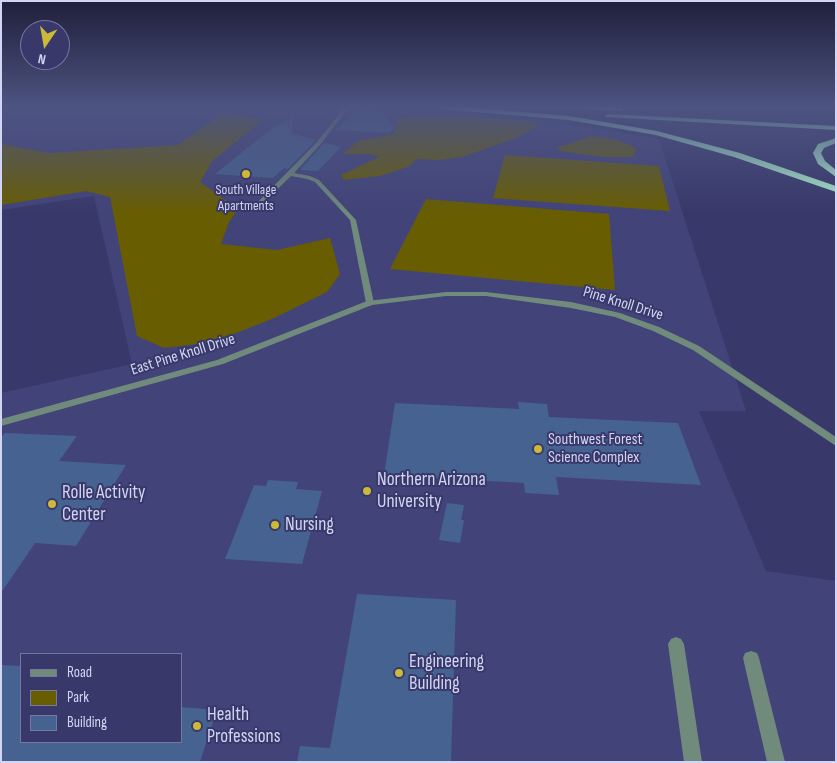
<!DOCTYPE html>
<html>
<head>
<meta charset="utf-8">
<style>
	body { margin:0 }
	#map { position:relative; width:837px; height:763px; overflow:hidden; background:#38396a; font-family:"Sofia Sans Condensed",sans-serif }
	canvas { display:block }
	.frame { position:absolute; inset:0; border:2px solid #d2d5f3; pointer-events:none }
	.legend { position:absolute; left:20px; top:653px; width:162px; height:90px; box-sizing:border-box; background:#38396a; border:1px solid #7677a1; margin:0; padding:6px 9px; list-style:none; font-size:15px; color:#d2d5f3 }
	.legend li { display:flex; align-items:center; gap:10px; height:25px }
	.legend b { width:25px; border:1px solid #7677a1 }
	.north { position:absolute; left:20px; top:20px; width:50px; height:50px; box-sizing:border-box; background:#38396a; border:1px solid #7677a1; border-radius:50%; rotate:192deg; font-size:14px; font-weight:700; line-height:20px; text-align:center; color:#d2d5f3 }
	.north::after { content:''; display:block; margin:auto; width:18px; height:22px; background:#ccb939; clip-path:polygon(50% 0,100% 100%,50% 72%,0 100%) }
</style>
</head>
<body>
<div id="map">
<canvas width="837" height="763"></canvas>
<div class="frame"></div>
<ul class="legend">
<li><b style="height:6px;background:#708a7b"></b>Road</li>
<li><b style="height:14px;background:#685d00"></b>Park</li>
<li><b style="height:14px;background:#466290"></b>Building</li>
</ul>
<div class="north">N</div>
</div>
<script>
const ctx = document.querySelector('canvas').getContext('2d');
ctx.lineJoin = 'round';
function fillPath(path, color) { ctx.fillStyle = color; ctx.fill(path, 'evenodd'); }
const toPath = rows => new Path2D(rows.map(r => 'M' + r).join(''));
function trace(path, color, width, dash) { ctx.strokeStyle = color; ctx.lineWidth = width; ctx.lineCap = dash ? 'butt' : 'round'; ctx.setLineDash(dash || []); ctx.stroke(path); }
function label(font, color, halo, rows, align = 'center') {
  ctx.font = font + ' "Sofia Sans Condensed",sans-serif'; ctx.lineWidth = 4; ctx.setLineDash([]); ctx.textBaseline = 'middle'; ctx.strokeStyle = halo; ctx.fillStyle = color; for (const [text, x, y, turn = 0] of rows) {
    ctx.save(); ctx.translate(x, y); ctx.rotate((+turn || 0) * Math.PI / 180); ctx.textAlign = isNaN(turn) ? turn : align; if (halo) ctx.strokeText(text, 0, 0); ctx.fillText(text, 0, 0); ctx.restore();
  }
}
fillPath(toPath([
	[1,107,368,107,403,109,545,120,659,139,746,411,699,411,766,571,836,581,836,762,1,762,1,393,132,364,94,196,1,210],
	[21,654,181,654,181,742,21,742]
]), '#424379');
fillPath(toPath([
	[223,113,263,120,212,161,200,182,238,209,229,222,221,244,277,250,330,238,340,274,327,292,272,319,213,342,164,348,137,336,110,197,86,191,1,205,1,144,49,153,178,145],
	[418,116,493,118,525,121,539,125,516,138,462,157,439,160,416,159,410,166,380,176,344,180,341,175,379,157,370,154,343,154,358,141,393,134,398,125,396,119],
	[592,136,615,139,636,148,633,157,604,157,561,151,556,148],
	[505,155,659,166,670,211,493,198],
	[426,199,609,214,615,290,390,269]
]), '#685d00');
fillPath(toPath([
	[355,111,382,112,393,125,393,129,389,133,336,130],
	[294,116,291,133,316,140,288,169,284,168,273,178,215,174,271,129],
	[324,143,341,147,318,171,300,170],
	[518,402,547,404,549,417,678,423,701,485,556,477,559,495,525,493,524,483,384,475,395,403,519,409],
	[5,433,77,436,59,461,126,465,76,546,35,543,1,593,1,437],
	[268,480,298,482,296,489,322,491,302,564,225,559,254,485,266,486],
	[447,503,464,505,461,520,464,520,460,543,439,540],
	[357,594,456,600,451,762,297,762,300,746,330,748],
	[1,665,21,666,21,742,181,742,181,707,217,710,200,762,1,762]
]), '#466290');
fillPath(toPath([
	[344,108,348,109,320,145,294,173,310,176,319,180,356,220,374,303,370,306,366,303,350,220,315,182,307,179,291,176,256,210,251,209,316,143,344,108],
	[676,637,681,639,684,644,702,762,684,762,668,644,671,639,676,637],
	[751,651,757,653,759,658,785,762,767,762,743,658,745,653,751,651]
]), '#708a7b');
fillPath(toPath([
	[446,292,486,292,571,302,620,313,659,327,699,346,836,437,836,446,693,350,653,331,615,317,571,308,486,296,446,296,372,305,223,364,1,426,1,419,217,360,367,301,446,292]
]), '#708a7b');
fillPath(toPath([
	[438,107,462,107,569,116,657,131,740,153,836,186,836,192,734,157,656,135,569,120,441,109,438,107],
	[582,107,618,107,624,109,621,111,585,109,582,107],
	[831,107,836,107,836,109,832,108,831,107],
	[608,114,836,126,836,130,606,117,605,116,608,114],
	[836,138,836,143,824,148,821,153,825,161,836,170,836,177,818,164,813,153,818,144,836,138]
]), '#adefcc');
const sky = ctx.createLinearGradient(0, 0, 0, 214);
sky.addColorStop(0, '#1f1f3a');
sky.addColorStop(0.5, '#4d5481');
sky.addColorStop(1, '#4d548100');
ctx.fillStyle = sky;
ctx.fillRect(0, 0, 837, 214);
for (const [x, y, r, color] of [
	[246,174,5,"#ccb939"],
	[538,449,5,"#ccb939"],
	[367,491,5,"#ccb939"],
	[52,504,5,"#ccb939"],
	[275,525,5,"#ccb939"],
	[399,673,5,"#ccb939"],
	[197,726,5,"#ccb939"]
]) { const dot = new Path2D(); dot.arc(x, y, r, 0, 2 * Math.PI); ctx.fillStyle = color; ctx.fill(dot); trace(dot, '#38396a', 2); }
label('14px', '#d2d5f3', '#38396a', [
	["South Village",246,190],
	["Apartments",246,206]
]);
label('16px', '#d2d5f3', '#38396a', [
	["Pine Knoll Drive",623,304,17],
	["East Pine Knoll Drive",183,355,-17]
]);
label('16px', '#d2d5f3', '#38396a', [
	["Southwest Forest",548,440],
	["Science Complex",548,458]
], 'left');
label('19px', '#d2d5f3', '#38396a', [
	["Northern Arizona",377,480],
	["University",377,502],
	["Rolle Activity",62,493],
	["Center",62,515],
	["Nursing",285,525],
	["Engineering",409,662],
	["Building",409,684],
	["Health",207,715],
	["Professions",207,737]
], 'left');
</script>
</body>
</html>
